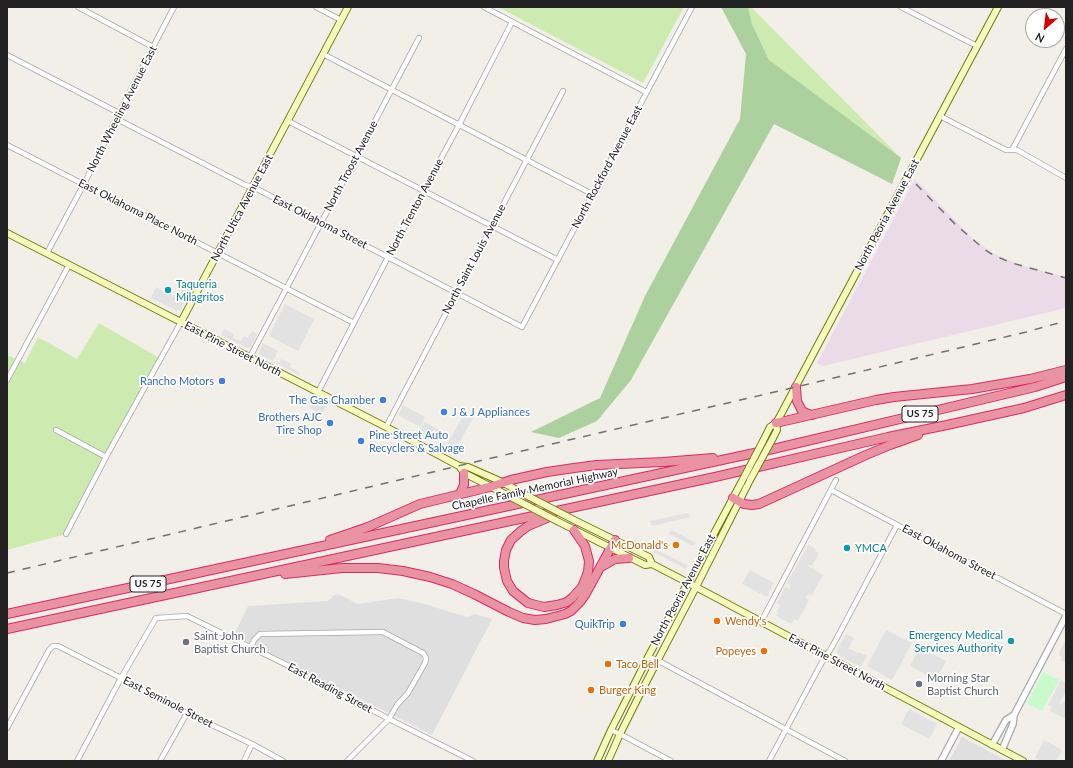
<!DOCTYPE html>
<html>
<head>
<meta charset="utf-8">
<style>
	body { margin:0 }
	#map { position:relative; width:1073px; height:768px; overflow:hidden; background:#f2efe9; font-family:Lato,sans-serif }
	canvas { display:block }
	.frame { position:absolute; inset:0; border:8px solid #222; pointer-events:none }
	.north { position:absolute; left:1025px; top:8px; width:40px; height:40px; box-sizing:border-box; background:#fff; border:1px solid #a7a7a7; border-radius:50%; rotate:208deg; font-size:11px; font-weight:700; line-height:16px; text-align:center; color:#222 }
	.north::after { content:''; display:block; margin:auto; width:14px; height:18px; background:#d40000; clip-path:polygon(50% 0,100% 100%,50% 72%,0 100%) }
</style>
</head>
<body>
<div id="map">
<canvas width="1073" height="768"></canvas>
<div class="frame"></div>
<div class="north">N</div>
</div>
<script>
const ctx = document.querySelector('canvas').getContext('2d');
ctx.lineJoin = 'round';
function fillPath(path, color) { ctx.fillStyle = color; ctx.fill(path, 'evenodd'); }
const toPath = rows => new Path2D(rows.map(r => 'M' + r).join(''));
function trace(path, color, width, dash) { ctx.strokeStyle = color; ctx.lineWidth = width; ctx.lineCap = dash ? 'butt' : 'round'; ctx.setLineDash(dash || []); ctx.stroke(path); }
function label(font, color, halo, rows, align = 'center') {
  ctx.font = font + ' Lato,sans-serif'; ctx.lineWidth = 3.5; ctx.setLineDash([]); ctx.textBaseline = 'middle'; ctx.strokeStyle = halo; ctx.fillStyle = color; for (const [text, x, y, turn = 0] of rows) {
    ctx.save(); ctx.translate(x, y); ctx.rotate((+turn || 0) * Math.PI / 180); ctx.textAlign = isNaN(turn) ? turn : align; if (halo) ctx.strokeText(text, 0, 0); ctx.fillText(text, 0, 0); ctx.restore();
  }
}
fillPath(toPath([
	[338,594,358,604,398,598,421,603,467,617,475,614,492,619,432,735,234,635,248,606,328,601,334,595],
	[962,737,1007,761,949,761]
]), '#e0dfdf');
fillPath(toPath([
	[915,179,973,239,993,253,1006,259,1023,266,1066,277,1066,308,823,366,817,363]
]), '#ebdbe8');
fillPath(toPath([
	[498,7,684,7,643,83],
	[748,7,751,7,901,158,892,184,769,60,752,24],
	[99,323,161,359,66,534,7,550,7,355,25,363,38,337,77,359]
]), '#cdebb0');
fillPath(toPath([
	[721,7,748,7,752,24,769,60,901,158,892,184,774,124,631,380,597,421,559,438,531,432,600,398,645,296,740,119,746,54]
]), '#add19e');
fillPath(toPath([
	[1043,672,1059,680,1042,711,1027,703]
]), '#c8facc');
fillPath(toPath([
	[186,282,192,285,180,311,178,310,177,311,151,298,156,287,177,298],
	[285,304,314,319,298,351,269,336],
	[224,329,234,334,233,337,241,341,244,336,248,338,252,331,257,334,251,347,247,348,221,335],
	[263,343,278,351,273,361,258,354],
	[281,359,291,364,290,367,300,373,299,375,278,364],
	[314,400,326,406,322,414,310,408],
	[403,405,425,417,420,427,398,415],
	[465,413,473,418,454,452,440,444,442,441,447,444],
	[424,422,445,433,443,437,434,432,429,440,418,434],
	[688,513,691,517,652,526,650,521],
	[672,530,696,543,693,546,668,533],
	[635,539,687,565,686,569,634,542],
	[808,545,816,549,815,551,819,553,812,566,809,565,808,566,823,575,812,595,808,594,806,598,809,600,798,621,794,619,791,624,776,616,778,613,777,612,780,605,777,603,785,587,789,589,791,585,787,583],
	[750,570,774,583,767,597,742,584],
	[886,630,912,643,892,680,867,666],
	[846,634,854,638,848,650,850,649,856,652,857,654,858,652,867,656,861,667,839,656,837,650],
	[1066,639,1066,663,1060,660,1062,657,1058,655],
	[920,647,946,661,936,680,910,666],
	[1061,680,1065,682,1066,681,1066,693,1065,693,1059,704,1061,705,1063,701,1066,703,1066,719,1050,711,1052,707,1048,705],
	[909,709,937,724,929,739,901,724],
	[1044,740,1062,750,1056,761,1040,761,1035,758]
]), '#e2e2e2');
const minor = toPath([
	[78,7,153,47],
	[316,7,341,20],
	[484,7,646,92],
	[901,7,977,46],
	[323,54,592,194],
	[7,55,119,113],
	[940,116,1006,150,1017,150,1066,178],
	[117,119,245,185,257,189,522,327,692,7],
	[288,121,558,260],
	[7,145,354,323],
	[1012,150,1066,49],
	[47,253,87,178,131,89,174,7],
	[250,357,419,38],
	[7,380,69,265],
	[318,392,388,257,459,125,512,22],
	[386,427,563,91],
	[56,430,106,457],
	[831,490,1066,614],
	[66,534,106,457,181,322],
	[761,622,836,480],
	[251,647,254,640,260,634,380,632,383,632,423,653,425,656,426,659,425,663,408,693,397,705,389,719,347,761],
	[648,657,657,660,845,761],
	[7,728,49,650,53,646,58,646,121,678,187,713,252,744,283,761],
	[611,730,620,734,671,761],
	[77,761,121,678,156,618,187,616,297,670,389,719,473,761],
	[160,761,187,713],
	[244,761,252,744],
	[769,761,822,662,832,647,897,525]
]);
const tertiary = toPath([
	[992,745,1006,720,1014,715],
	[1002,750,1013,724,1014,715,1066,616],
	[941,761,959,727]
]);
const secondary = toPath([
	[7,233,386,427,459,466,464,473,507,495],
	[181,322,348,7],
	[773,438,777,430,776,423],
	[763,441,770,427,776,423,780,416,998,7],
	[459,466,468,467,502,482,522,493],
	[574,520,649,557,652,564],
	[559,522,645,565,652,564,679,578,1023,761],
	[597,761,611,730,648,657,741,483],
	[608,761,620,734,640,694,696,587,750,480]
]);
const motorway = toPath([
	[796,387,797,401,802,411,806,413,812,415],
	[776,423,876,400,894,397,972,389,1030,379,1066,370],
	[460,494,464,485,464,473],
	[733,498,744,504,752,505,759,504,866,455,890,445,918,435],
	[552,516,528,526,521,531,511,540,506,550,504,561,504,568,507,581,513,591,528,603,544,607,557,605,567,602,572,598,582,587,588,572,589,561,585,546,574,530],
	[330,540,368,527,420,504,490,487,511,480,547,472,574,468,597,465,663,462,713,458],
	[601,567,615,559,629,558],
	[285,574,342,568,378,568,403,571,430,577,452,584,474,594,509,612,523,618,535,620,546,619,565,614,571,611,580,602,585,595,615,540],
	[7,614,773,449,1035,387,1066,377],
	[7,629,715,477,888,437,947,425,1024,408,1066,395]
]);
trace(minor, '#a9a9a9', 6);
trace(tertiary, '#a9a9a9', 8);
trace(secondary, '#707d05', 8);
trace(motorway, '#dc2a67', 10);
trace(minor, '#fff', 4.5);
trace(tertiary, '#fff', 5.5);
trace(secondary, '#f7fabf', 6);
trace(motorway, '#e892a2', 8);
trace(toPath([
	[916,184,955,224,984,249,993,255,1012,263,1066,278],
	[7,573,479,461,796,387,1026,332,1066,321]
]), '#707070', 1.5, [8, 8]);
const secondaryBridge = toPath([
	[750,480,773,438],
	[741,483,763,441],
	[522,493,574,520],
	[507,495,559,522]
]);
trace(secondaryBridge, '#707d05', 8, []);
trace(secondaryBridge, '#f7fabf', 6);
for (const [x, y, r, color] of [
	[168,290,4,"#0f9aa8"],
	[222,381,4,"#3f7fe0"],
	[383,400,4,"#3f7fe0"],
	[444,412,4,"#3f7fe0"],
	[330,423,4,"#3f7fe0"],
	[361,441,4,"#3f7fe0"],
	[676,545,4,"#e8710a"],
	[847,548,4,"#0f9aa8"],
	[717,621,4,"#e8710a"],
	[623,624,4,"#3f7fe0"],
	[1011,641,4,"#0f9aa8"],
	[186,642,4,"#6b7280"],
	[764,651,4,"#e8710a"],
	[608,664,4,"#e8710a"],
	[919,684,4,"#6b7280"],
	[591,690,4,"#e8710a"]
]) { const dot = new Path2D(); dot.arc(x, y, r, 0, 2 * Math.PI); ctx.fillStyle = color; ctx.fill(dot); trace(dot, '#fff', 1.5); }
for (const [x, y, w] of [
	[920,414,36],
	[148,584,36]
]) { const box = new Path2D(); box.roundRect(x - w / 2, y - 8, w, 16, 3); ctx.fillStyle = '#fff'; ctx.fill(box); trace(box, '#222', 1); }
label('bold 10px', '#222', null, [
	["US 75",920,414],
	["US 75",148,584]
]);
label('11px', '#222', '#fff', [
	["North Wheeling Avenue East",122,109,-63],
	["North Troost Avenue",351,166,-62],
	["North Rockford Avenue East",607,167,-62],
	["North Trenton Avenue",415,207,-62],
	["North Utica Avenue East",242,208,-62],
	["East Oklahoma Place North",138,212,27],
	["North Peoria Avenue East",887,215,-62],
	["East Oklahoma Street",320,222,27],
	["North Saint Louis Avenue",474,259,-62],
	["East Pine Street North",233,349,27],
	["Chapelle Family Memorial Highway",535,489,-12],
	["East Oklahoma Street",949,552,28],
	["North Peoria Avenue East",683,590,-62],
	["East Pine Street North",837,662,28],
	["East Reading Street",330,688,28],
	["East Seminole Street",168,702,27]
]);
label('11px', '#0d838f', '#fff', [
	["Taqueria",176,284],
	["Milagritos",176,297],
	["YMCA",855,548],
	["Emergency Medical",1003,635,"right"],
	["Services Authority",1003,648,"right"]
], 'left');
label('11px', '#366cbe', '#fff', [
	["Rancho Motors",214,381],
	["The Gas Chamber",375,400],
	["J & J Appliances",452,412,"left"],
	["Brothers AJC",322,417],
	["Tire Shop",322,430],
	["Pine Street Auto",369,435,"left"],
	["Recyclers & Salvage",369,448,"left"],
	["QuikTrip",615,624]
], 'right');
label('11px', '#c56008', '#fff', [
	["McDonald's",668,545,"right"],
	["Wendy's",725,621],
	["Popeyes",756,651,"right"],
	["Taco Bell",616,664],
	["Burger King",599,690]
], 'left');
label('11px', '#5b616d', '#fff', [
	["Saint John",194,636],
	["Baptist Church",194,649],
	["Morning Star",927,678],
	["Baptist Church",927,691]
], 'left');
</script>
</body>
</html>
